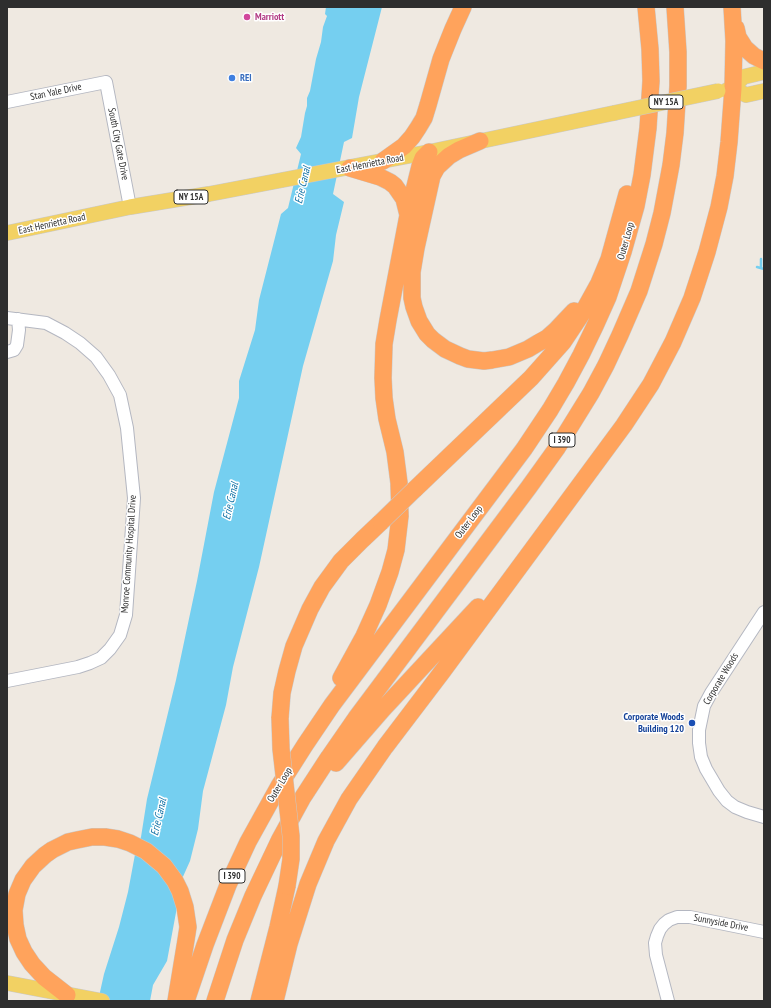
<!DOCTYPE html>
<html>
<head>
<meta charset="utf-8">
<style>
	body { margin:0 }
	#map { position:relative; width:771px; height:1008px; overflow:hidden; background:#efe9e1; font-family:"PT Sans Narrow",sans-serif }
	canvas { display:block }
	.frame { position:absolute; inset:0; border:8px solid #2e2e2e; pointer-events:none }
</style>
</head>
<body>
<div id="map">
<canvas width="771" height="1008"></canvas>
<div class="frame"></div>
</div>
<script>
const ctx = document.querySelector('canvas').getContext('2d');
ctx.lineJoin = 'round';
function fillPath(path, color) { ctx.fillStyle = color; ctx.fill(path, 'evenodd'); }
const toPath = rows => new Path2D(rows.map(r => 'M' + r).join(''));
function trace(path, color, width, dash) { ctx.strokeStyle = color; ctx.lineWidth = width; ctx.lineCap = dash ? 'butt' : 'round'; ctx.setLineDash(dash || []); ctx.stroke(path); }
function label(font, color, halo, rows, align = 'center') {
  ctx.font = font + ' "PT Sans Narrow",sans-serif'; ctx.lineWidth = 3; ctx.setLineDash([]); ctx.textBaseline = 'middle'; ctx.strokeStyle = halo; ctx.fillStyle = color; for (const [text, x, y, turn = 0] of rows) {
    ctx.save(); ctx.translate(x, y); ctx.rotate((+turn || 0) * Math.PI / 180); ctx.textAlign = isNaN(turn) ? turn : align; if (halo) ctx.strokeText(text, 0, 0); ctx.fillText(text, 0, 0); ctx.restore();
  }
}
fillPath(toPath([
	[326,7,382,7,359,97,352,138,344,142,333,194,344,202,336,235,333,261,303,366,259,567,233,667,226,705,203,791,198,829,190,861,177,890,177,907,167,961,153,985,150,1001,98,1001,104,974,119,927,128,892,136,849,141,837,147,799,176,680,197,581,214,492,239,398,239,381,255,330,259,300,281,214,288,208,301,154,296,148,301,137,305,113,307,106,307,98,310,91,316,59,321,42,323,27,327,16,325,14]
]), '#75cff0');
trace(toPath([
	[761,259,761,268],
	[757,267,764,269]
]), '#75cff0', 2.5);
const minor = toPath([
	[7,102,106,82,130,207],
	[7,318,46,323,65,333,80,343,96,357,109,375,120,395,127,428,134,498,126,615,120,635,110,649,101,658,90,663,78,667,7,681],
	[7,352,14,350,17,345,19,330,18,319],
	[764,612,711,693,704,706,699,730,699,743,701,757,706,769,719,791,727,801,735,807,747,812,764,817],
	[668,1001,656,955,655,943,657,936,660,929,664,924,669,920,677,917,690,917,764,932]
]);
const major = toPath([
	[733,88,746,95,764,91],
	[727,90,733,88,743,77,764,72],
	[7,233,130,207,209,194,429,152,614,113],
	[7,983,102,1001]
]);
const highway = toPath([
	[736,28,738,37,745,48,754,56,764,61],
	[480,141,459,150,449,156,437,167,432,176,416,248,412,272,412,298,414,307,419,321,427,334,433,340,445,349,460,356,468,359,484,361,492,360,509,357,528,349,538,343,547,338,556,330,574,311],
	[383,161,404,146,412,137,418,128,424,118,428,105,441,59,453,29,463,7],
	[350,168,380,177,390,182,395,186,404,199,408,215],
	[414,490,531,378,563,342,583,312,599,283,609,259,627,194],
	[341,678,364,636,378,605,390,572,396,550,400,516,399,483,395,452,387,419,384,398,383,378,384,344,388,320,408,215,420,166,423,158,429,152],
	[280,718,282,693,287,671,294,646,310,609,322,587,341,561,362,540,381,522],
	[336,763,383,709,478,607],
	[67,995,44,977,32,964,24,952,18,939,15,925,14,910,17,894,23,880,33,866,45,855,52,850,68,842,77,840,92,837,105,837,118,839,130,843,146,851,164,866,175,881,180,891,185,907,188,927,186,940,176,1001],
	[186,1001,205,945,228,885,248,842,279,786,305,745,332,705,524,449,550,410,566,383,581,355,595,326,608,297,623,252,636,206,642,175,648,128,651,81,650,49,646,7],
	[215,1001,235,940,253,896,280,839,303,797,329,757,356,718,529,487,557,448,591,393,606,365,620,335,639,291,654,244,662,213,671,165,675,133,678,86,678,52,675,7],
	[259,1001,278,927,287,886],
	[275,1001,289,944,308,884,326,841,349,799,385,747,442,672,624,425,651,384,673,342,692,298,707,252,719,207,725,176,729,142,733,88,734,41,732,7]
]);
trace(minor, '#b4b7c1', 14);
trace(major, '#c9c9c9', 16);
trace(highway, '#c9c9c9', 18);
trace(minor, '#fff', 12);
trace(major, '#f2d163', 15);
trace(highway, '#ffa35c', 17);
const majorBridge = toPath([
	[614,113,718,91]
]);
const highwayBridge = toPath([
	[381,522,414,490],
	[280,718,281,749,291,836,291,859,287,886]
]);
trace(majorBridge, '#c9c9c9', 16, []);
trace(highwayBridge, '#c9c9c9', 18, []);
trace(majorBridge, '#f2d163', 15);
trace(highwayBridge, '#ffa35c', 17);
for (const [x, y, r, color] of [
	[247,17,4,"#d1479c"],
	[232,78,4,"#3f7fe0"],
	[692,723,4,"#1a4fb4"]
]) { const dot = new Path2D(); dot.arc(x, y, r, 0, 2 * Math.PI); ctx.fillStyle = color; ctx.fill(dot); trace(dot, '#fff', 1.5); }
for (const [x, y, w] of [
	[666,102,34],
	[191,197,34],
	[562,440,26],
	[232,876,26]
]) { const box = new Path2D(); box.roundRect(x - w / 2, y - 7, w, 14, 3); ctx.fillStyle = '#fff'; ctx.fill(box); trace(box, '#2e2e2e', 1); }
label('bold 9px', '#2e2e2e', null, [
	["NY 15A",666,102],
	["NY 15A",191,197],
	["I 390",562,440],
	["I 390",232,876]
]);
label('bold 10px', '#b23c85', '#fff', [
	["Marriott",255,17]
], 'left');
label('bold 10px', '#366cbe', '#fff', [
	["REI",240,78]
], 'left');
label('10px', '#2e2e2e', '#fff', [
	["Stan Yale Drive",56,92,-12],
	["South City Gate Drive",118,144,79],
	["East Henrietta Road",370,164,-11],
	["East Henrietta Road",52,224,-12],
	["Outer Loop",626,241,-74],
	["Outer Loop",469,522,-53],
	["Monroe Community Hospital Drive",129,554,-86],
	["Corporate Woods",721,679,-59],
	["Outer Loop",280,785,-59],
	["Sunnyside Drive",721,923,11]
]);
label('bold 10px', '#164399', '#fff', [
	["Corporate Woods",684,717],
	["Building 120",684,729]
], 'right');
label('italic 11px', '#0d6fa3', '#fff', [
	["Erie Canal",303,185,-77],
	["Erie Canal",231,501,-77],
	["Erie Canal",159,817,-77]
]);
</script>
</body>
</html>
